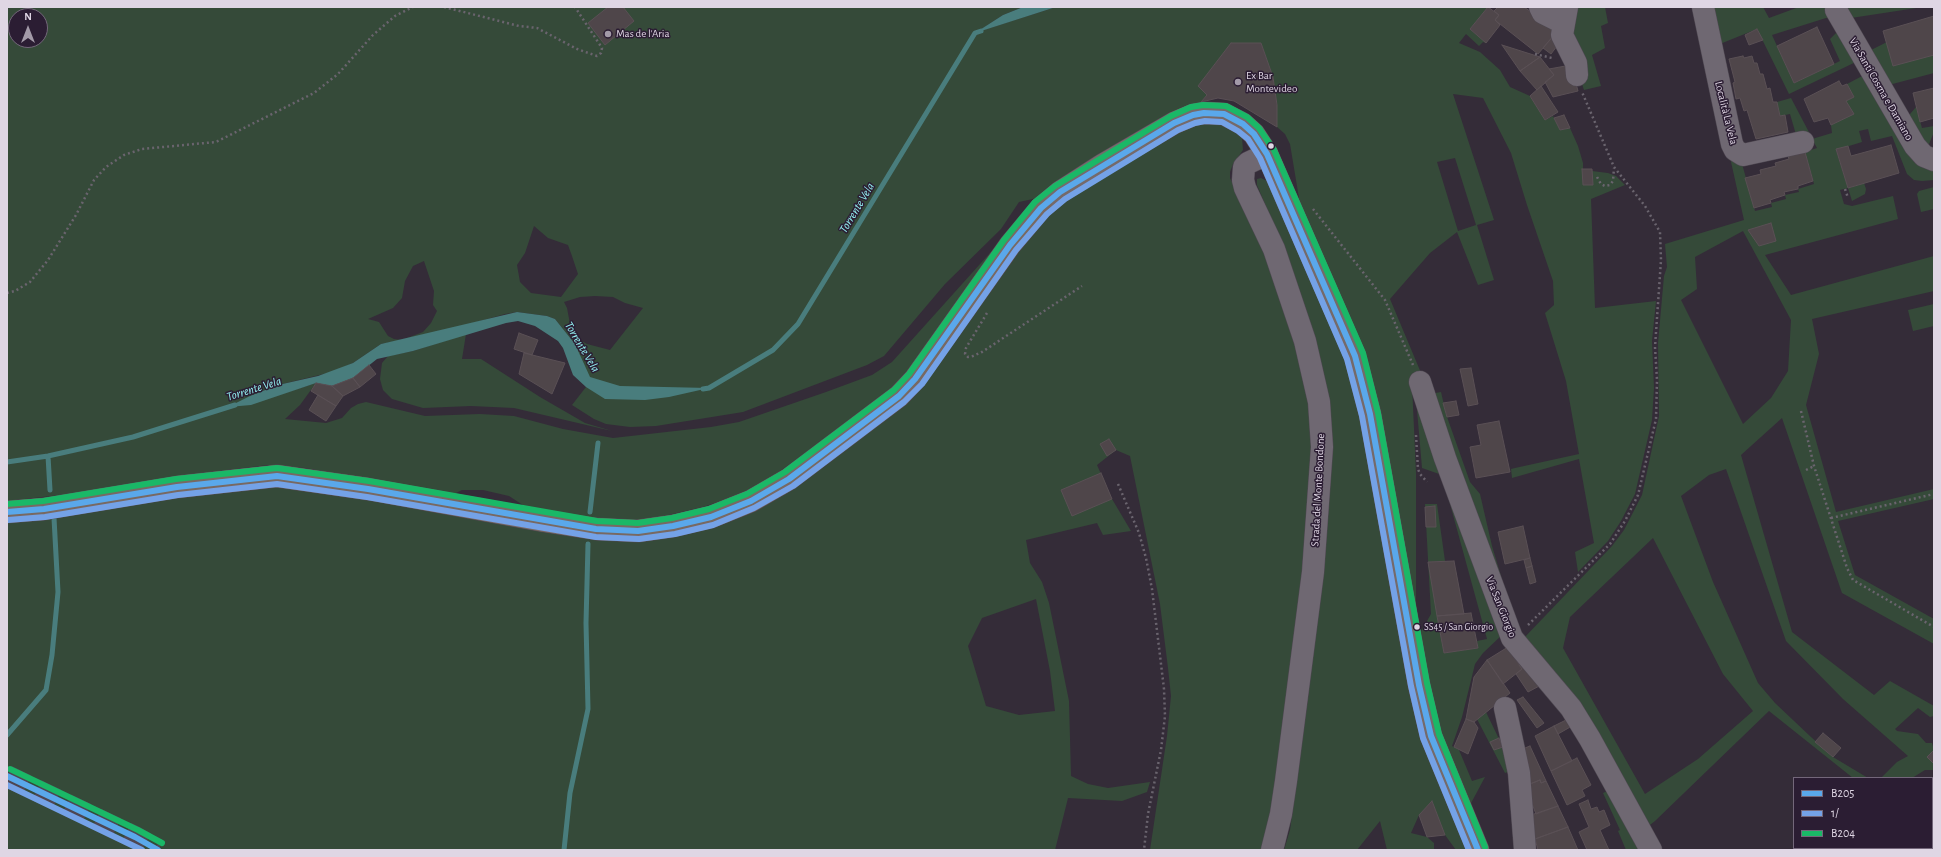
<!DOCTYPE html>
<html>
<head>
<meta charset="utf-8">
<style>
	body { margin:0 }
	#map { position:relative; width:1941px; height:857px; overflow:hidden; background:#342c38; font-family:"Alegreya Sans",sans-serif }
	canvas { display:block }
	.frame { position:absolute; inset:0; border:8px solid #dfd6e4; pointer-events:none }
	.legend { position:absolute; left:1793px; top:777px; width:140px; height:72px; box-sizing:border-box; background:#2b1d33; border:1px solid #73677a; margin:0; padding:5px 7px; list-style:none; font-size:12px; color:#dfd6e4 }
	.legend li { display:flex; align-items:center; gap:8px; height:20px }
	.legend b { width:20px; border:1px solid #73677a }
	.north { position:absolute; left:8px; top:8px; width:40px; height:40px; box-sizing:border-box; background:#2b1d33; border:1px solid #73677a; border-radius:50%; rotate:0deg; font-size:11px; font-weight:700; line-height:16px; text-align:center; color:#dfd6e4 }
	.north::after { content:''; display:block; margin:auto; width:14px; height:18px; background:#a39aa8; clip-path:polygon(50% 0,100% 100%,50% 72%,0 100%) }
</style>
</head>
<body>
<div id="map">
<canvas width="1941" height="857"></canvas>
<div class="frame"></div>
<ul class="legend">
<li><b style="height:5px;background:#5aa8eb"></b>B205</li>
<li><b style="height:5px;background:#74a2e7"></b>1/</li>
<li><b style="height:5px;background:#1ab867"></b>B204</li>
</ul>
<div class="north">N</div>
</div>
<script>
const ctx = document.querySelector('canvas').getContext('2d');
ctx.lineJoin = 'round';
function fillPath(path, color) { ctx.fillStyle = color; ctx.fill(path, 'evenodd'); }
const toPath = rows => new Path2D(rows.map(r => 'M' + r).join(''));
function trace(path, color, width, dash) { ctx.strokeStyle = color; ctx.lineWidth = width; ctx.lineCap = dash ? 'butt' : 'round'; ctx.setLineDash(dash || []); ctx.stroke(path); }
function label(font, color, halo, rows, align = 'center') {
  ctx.font = font + ' "Alegreya Sans",sans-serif'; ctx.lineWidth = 3; ctx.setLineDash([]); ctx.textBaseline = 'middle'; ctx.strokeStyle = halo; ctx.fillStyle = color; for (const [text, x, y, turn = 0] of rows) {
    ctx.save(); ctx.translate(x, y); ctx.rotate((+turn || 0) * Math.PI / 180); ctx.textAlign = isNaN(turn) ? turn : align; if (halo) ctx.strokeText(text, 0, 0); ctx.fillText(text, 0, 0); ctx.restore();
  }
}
fillPath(toPath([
	[7,7,1023,7,1003,15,977,32,1056,7,1488,7,1470,29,1486,43,1483,42,1479,46,1466,34,1459,43,1480,52,1500,70,1510,87,1530,96,1545,120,1553,116,1560,130,1570,128,1578,146,1583,163,1583,185,1593,185,1592,171,1608,173,1616,176,1625,185,1591,199,1595,308,1656,301,1652,341,1654,388,1652,420,1635,494,1621,521,1608,541,1578,572,1575,552,1594,543,1579,459,1512,478,1511,469,1515,468,1579,454,1566,381,1545,313,1554,305,1553,281,1527,205,1511,153,1483,98,1453,94,1494,220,1477,225,1494,280,1478,285,1457,232,1430,253,1390,299,1424,380,1412,384,1416,473,1416,612,1394,487,1300,204,1290,144,1285,134,1277,127,1277,105,1273,77,1261,43,1198,86,1207,95,1201,102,1170,114,1042,197,1019,202,1001,229,945,284,884,356,867,365,743,412,656,426,630,427,606,424,594,419,572,405,586,387,592,386,575,344,555,319,547,316,517,312,505,314,452,329,407,338,423,332,431,323,437,311,433,305,434,291,424,261,413,266,405,281,402,298,393,308,368,319,379,322,388,336,394,339,402,340,381,344,353,363,332,372,278,385,257,393,256,402,316,383,300,405,285,419,326,423,342,418,351,408,358,404,366,402,425,416,480,414,514,416,563,429,613,438,711,427,739,422,826,392,872,375,892,362,1007,234,913,365,897,385,854,418,765,482,733,497,703,507,651,519,604,521,526,507,509,496,483,490,462,490,452,495,305,468,268,465,195,474,132,487,7,501],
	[16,16,40,16,40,40,16,40],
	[1455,158,1476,225,1458,231,1437,162],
	[534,226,548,238,568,245,572,256,578,274,561,297,531,293,520,282,517,265,525,253],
	[595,296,613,297,625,303,643,308,610,350,587,344,575,337,571,329,567,308,564,302,580,297],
	[1571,7,1605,7,1608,23,1601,26,1605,48,1592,55,1601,86,1584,90,1581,81,1566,30],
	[1709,7,1763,7,1769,18,1799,7,1836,7,1836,19,1826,18,1772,35,1794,83,1840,61,1830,39,1841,28,1860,60,1789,94,1757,29,1715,46],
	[1839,7,1923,7,1851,18],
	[1887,42,1934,55,1934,73,1885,86,1865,53],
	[1866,74,1934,165,1934,180,1922,181,1914,180,1907,174,1892,136,1871,141,1868,129,1859,131,1862,142,1836,150,1848,188,1864,183,1866,189,1865,194,1852,201,1848,188,1840,190,1844,204,1852,206,1893,196,1898,219,1765,255,1791,295,1934,256,1934,291,1812,319,1819,354,1806,405,1836,512,1934,489,1934,499,1838,521,1855,575,1934,619,1934,644,1842,593,1782,418,1741,455,1792,632,1874,695,1890,681,1934,706,1934,716,1930,717,1918,708,1895,729,1897,731,1918,734,1926,743,1932,743,1934,750,1927,757,1934,764,1934,770,1925,770,1912,778,1881,778,1897,762,1908,756,1843,699,1786,641,1726,469,1709,475,1681,496,1713,582,1758,683,1775,703,1811,737,1833,757,1868,778,1853,778,1769,711,1655,821,1646,828,1523,639,1612,546,1624,530,1642,495,1659,416,1658,343,1664,276,1667,267,1665,244,1744,220,1729,153,1741,160,1755,211,1772,207,1771,203,1786,199,1785,195,1799,192,1798,189,1814,184,1805,152,1817,148,1812,139,1832,133,1831,125,1853,114,1846,101,1854,97,1847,84],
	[1743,231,1791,320,1788,371,1771,398,1743,424,1681,300,1697,289,1695,257],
	[1653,538,1723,674,1753,711,1698,759,1645,794,1563,648,1570,617],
	[1791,98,1811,136,1797,138,1790,114,1780,116,1777,102],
	[1916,107,1922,128,1934,126,1934,132,1927,149,1905,120],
	[1205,121,1227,126,1242,138,1243,150,1233,164,1230,172,1230,178,1261,243,1305,373,1313,449,1309,514,1293,663,1265,850,1150,850,1167,736,1171,696,1168,668,1160,604,1130,456,1116,450,1097,465,1112,499,1131,531,1103,535,1097,523,1026,540,1030,563,1042,582,1049,603,1069,701,1071,776,1088,784,1108,788,1150,782,1147,792,1122,801,1068,798,1055,850,7,850,7,517,268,485,628,538,804,478,824,467,872,427,967,317,1059,201,1159,140],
	[1036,599,1050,671,1055,711,1019,715,986,706,968,646,982,618],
	[1261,178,1267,181,1349,364,1469,850,1456,850,1445,835,1432,801,1419,815,1411,833,1427,837,1434,843,1434,850,1387,850,1380,821,1357,850,1284,850,1290,830,1308,698,1325,517,1312,335,1291,266,1257,185,1257,179],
	[1934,187,1934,209,1921,212,1917,194,1919,191],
	[1934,304,1934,326,1913,331,1908,310],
	[466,334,462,359,481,359,540,397,585,423,612,431,514,408,471,406,423,408,392,399,383,390,380,379,382,363,388,356,413,351],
	[1441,392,1446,414,1470,482,1480,494,1492,546,1510,606,1430,394],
	[1425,409,1442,475,1422,468,1417,410],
	[1444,482,1503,634,1483,653,1475,664,1462,717,1452,746,1459,750,1472,781,1485,777,1469,807,1442,742,1419,635,1431,614,1425,504,1437,504,1445,561,1428,562,1444,653,1478,648,1477,641,1487,639],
	[1486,712,1512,766,1513,770,1505,773,1477,719],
	[1612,789,1644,850,1626,850,1618,831,1620,830,1603,793],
	[1932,841,1934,842,1934,850,1856,850,1856,848,1932,848]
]), '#354a39');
fillPath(toPath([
	[1023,7,1056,7,975,33,1003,15],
	[517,312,547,316,555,319,575,344,590,377,620,386,709,388,669,397,645,400,605,399,586,387,573,375,563,348,558,341,535,326,518,321,506,323,413,351,377,359,353,378,332,386,316,383,251,405,228,407,250,396,278,385,318,376,353,363,381,344]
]), '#497d7d');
trace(toPath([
	[703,389,709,388,773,350,798,324,975,33,981,31],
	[48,456,50,490],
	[7,462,48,456,133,437,235,405],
	[590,512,598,443],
	[7,735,46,690,52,655,58,592,54,518],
	[564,850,570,793,588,709,586,623,588,544]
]), '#497d7d', 5);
const building = toPath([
	[608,7,623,7,634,21,605,45,588,23,608,7],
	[1488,7,1499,15,1495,20,1500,25,1486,43,1470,29,1488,7],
	[1498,7,1524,7,1538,17,1555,34,1538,54,1495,20,1499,15,1494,11,1498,7],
	[1934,16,1934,55,1893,66,1883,31,1934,16],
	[1817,27,1834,64,1794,83,1777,46,1817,27],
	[1757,29,1763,40,1749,45,1745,35,1757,29],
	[1553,36,1560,42,1551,54,1543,48,1553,36],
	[1231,43,1261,43,1273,77,1277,105,1277,127,1234,101,1218,98,1201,102,1207,95,1198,86,1231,43],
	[1502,45,1540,57,1520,71,1502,45],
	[1743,56,1744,58,1752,56,1754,63,1757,63,1760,74,1763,74,1767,89,1770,88,1773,102,1777,102,1780,116,1785,115,1788,132,1756,139,1747,110,1744,111,1740,98,1736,99,1733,83,1735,82,1729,59,1743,56],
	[1540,57,1554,75,1537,90,1520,71,1540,57],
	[1571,65,1578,91,1553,97,1545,82,1554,75,1549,69,1571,65],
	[1839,81,1842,86,1847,84,1854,97,1846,101,1854,114,1831,125,1828,118,1814,122,1804,99,1839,81],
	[1541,86,1558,112,1545,120,1530,96,1541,86],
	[1934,88,1934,118,1920,122,1913,93,1934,88],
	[1564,115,1570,128,1560,130,1554,118,1564,115],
	[1891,145,1899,173,1848,188,1836,149,1848,146,1851,156,1891,145],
	[1805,152,1813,181,1798,186,1798,189,1784,192,1785,195,1770,200,1771,203,1754,208,1745,178,1761,174,1760,170,1776,166,1775,163,1789,159,1788,156,1805,152],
	[1582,169,1592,169,1593,185,1583,185,1582,169],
	[1771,223,1776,241,1759,246,1748,230,1771,223],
	[519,333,538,340,532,355,514,349,519,333],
	[524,353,565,363,552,394,519,374,524,353],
	[369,365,376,374,360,387,353,378,369,365],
	[1471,368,1478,404,1468,406,1460,369,1471,368],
	[353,378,360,387,343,396,332,386,353,378],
	[316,383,332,386,343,396,336,406,311,391,316,383],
	[318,395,336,406,326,421,309,410,318,395],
	[1456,401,1459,415,1447,417,1443,403,1456,401],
	[1499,421,1510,472,1476,478,1470,447,1481,445,1477,425,1499,421],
	[1109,439,1116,450,1107,456,1100,444,1109,439],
	[1101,473,1112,499,1072,516,1061,490,1101,473],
	[1435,506,1436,527,1426,527,1425,507,1435,506],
	[1523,526,1530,558,1505,564,1498,532,1523,526],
	[1530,558,1532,566,1526,568,1524,560,1530,558],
	[1454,561,1464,614,1437,616,1428,562,1454,561],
	[1532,566,1536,582,1530,584,1526,568,1532,566],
	[1471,613,1478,648,1444,653,1437,616,1471,613],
	[1508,647,1522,669,1503,684,1487,660,1508,647],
	[1487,660,1510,693,1474,722,1466,719,1474,677,1487,660],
	[1524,661,1543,684,1528,692,1516,674,1522,669,1519,665,1524,661],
	[1523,697,1544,723,1537,728,1517,700,1523,697],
	[1466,719,1474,722,1478,728,1468,754,1454,747,1466,719],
	[1568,719,1572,726,1558,734,1554,726,1568,719],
	[1554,726,1572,761,1551,771,1535,736,1554,726],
	[1823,733,1841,748,1833,757,1815,742,1823,733],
	[1499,738,1503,747,1494,750,1490,742,1499,738],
	[1530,746,1546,781,1541,783,1540,780,1525,786,1520,750,1530,746],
	[1934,750,1934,764,1927,757,1934,750],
	[1577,758,1591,785,1582,790,1585,796,1567,805,1551,771,1577,758],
	[1540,780,1541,783,1546,781,1558,806,1536,814,1525,786,1540,780],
	[1932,798,1934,799,1934,842,1932,841,1932,798],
	[1588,800,1591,809,1597,807,1599,812,1604,810,1610,825,1600,830,1609,850,1587,850,1579,832,1589,827,1579,804,1588,800],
	[1432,801,1445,835,1427,837,1419,815,1432,801],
	[1558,806,1568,827,1535,839,1528,816,1558,806],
	[1568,827,1578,850,1538,850,1535,839,1568,827]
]);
fillPath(building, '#4f464a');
trace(building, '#5a5055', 1);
trace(toPath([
	[7,776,135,837,158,850]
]), '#4e4652', 22, [22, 11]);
const minor = toPath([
	[1540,7,1543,13,1563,23],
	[1567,7,1562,35,1576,63,1577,75],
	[1703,7,1732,144,1735,150,1743,155,1803,142],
	[1836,10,1915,146,1924,156,1934,160],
	[1267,154,1248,163,1244,167,1243,180,1245,188,1274,249,1305,341,1319,402,1322,447,1313,572,1286,781,1281,814,1272,850],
	[1420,382,1445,458,1512,638,1571,708,1590,739,1651,850],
	[1505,708,1519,773,1525,850]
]);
const major = toPath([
	[1041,208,1060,192,1102,165,1174,123,1193,115,1204,113,1224,114,1243,124,1254,134,1267,154,1355,356,1370,414,1419,685,1431,736,1478,850]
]);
const highway = toPath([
	[7,512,44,509,177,487,277,476,368,489,544,521,596,529,638,531,673,526,711,517,751,501,789,479,899,396,915,379,1010,245,1041,208]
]);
trace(minor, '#4f4852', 23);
trace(major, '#4f4852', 23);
trace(highway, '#4f4852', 23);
trace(toPath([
	[444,7,519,26,537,28,577,49,597,56,601,53,602,48,575,7],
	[1535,54,1552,58],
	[1597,177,1601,184,1605,186,1610,185,1613,181,1614,168],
	[1845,189,1848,198],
	[1313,209,1385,300,1413,365],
	[7,293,15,291,30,282,48,260,76,215,94,180,106,167,124,155,142,149,216,142,314,93,338,74,373,35,395,16,413,7],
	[987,313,966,348,965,354,968,357,973,356,982,352,1082,286],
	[1801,411,1814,466,1847,568,1853,580,1934,627],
	[1416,435,1418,469,1420,474,1427,482],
	[1806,470,1814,466],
	[1118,484,1139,533,1146,558,1152,589,1164,689,1165,716,1161,750,1148,814,1144,850],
	[1831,518,1934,494],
	[1528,625,1610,544,1625,521,1638,495,1656,419,1657,380,1655,347,1661,260,1660,232,1645,206,1614,167,1582,92]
]), '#6a646e', 2.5, [2, 3]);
trace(minor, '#6f6872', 22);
trace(major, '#756a6a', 22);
trace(highway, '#786962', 22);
trace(toPath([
	[7,512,44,509,177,487,277,476,368,489,596,529,638,531,673,526,711,517,751,501,789,479,899,396,915,379,1010,245,1041,208,1060,192,1174,123,1193,115,1204,113,1224,114,1243,124,1254,134,1267,154,1355,356,1370,414,1419,685,1431,736,1478,850],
	[7,776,135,837,158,850]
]), '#5aa8eb', 6);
trace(toPath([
	[8,520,45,517,178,495,277,484,367,497,596,537,639,539,675,534,713,525,754,508,793,486,904,402,922,384,1016,250,1047,214,1065,199,1178,130,1195,123,1205,121,1222,122,1238,131,1248,139,1260,158,1347,359,1362,416,1411,686,1423,738,1469,850],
	[7,785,142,850]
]), '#74a2e7', 6);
trace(toPath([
	[7,504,43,501,176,479,277,468,369,481,597,521,638,523,672,518,709,509,747,494,785,472,894,390,909,374,1004,240,1035,202,1055,186,1171,116,1191,107,1203,105,1226,106,1247,117,1259,128,1274,150,1363,353,1378,413,1427,683,1439,734,1485,847],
	[10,769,138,830,162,843]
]), '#1ab867', 6);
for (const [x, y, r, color] of [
	[608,34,4,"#a39aa8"],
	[1238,82,4,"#a39aa8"],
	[1271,146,3.5,"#dfd6e4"],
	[1417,627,3.5,"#dfd6e4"]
]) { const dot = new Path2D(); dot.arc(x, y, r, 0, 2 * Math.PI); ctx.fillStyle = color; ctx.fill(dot); trace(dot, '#2b1d33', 1.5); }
label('10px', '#dfd6e4', '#2b1d33', [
	["SS45 / San Giorgio",1424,627]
], 'left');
label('11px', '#dfd6e4', '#2b1d33', [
	["Mas de l'Aria",616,34],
	["Ex Bar",1246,76],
	["Montevideo",1246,89]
], 'left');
label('11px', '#dfd6e4', '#2b1d33', [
	["Via Santi Cosma e Damiano",1881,89,60],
	["Località La Vela",1726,113,76],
	["Strada del Monte Bondone",1318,490,-87],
	["Via San Giorgio",1501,607,68]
]);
label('italic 12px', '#94f4f4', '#2b1d33', [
	["Torrente Vela",857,208,-59],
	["Torrente Vela",582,347,59],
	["Torrente Vela",254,389,-17]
]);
</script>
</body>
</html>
